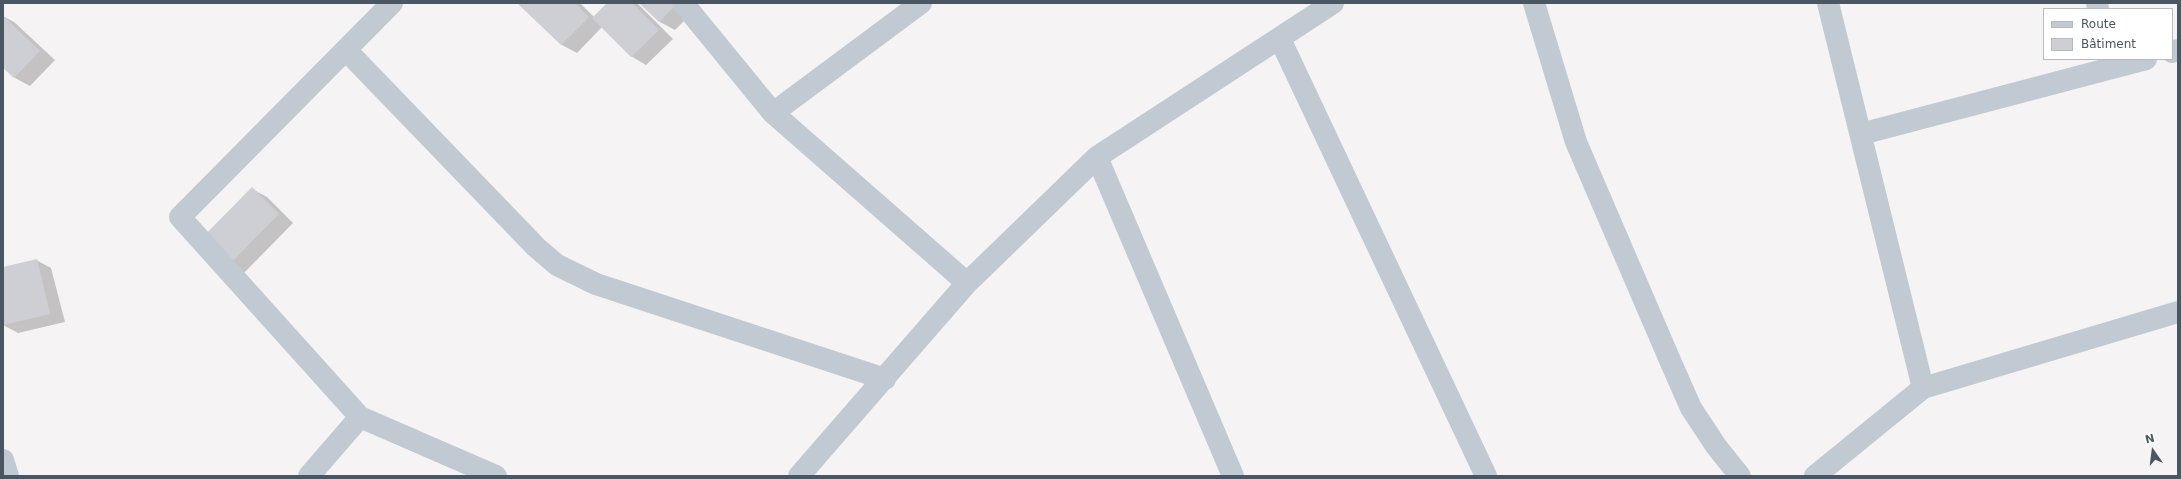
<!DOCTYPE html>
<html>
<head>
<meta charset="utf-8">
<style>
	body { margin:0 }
	#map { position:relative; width:2181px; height:479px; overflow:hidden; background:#f5f3f3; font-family:"DejaVu Sans",sans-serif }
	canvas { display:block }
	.frame { position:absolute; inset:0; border:4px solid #4a5661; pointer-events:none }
	.legend { position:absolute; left:2043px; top:8px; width:130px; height:52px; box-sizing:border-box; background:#fff; border:1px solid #b7bbc0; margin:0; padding:5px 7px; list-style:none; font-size:12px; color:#4a5661 }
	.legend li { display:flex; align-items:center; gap:8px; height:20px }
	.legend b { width:20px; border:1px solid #b7bbc0 }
	.north { position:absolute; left:2133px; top:431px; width:40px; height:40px; -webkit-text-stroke:3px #fff; paint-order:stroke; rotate:346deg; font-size:11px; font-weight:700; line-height:16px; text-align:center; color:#4a5661 }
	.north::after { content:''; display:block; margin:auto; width:14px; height:18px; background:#4a5661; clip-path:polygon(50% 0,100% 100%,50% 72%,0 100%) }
</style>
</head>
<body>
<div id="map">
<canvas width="2181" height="479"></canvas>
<div class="frame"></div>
<ul class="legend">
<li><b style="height:5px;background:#c1cad2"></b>Route</li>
<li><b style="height:11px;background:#cdcfd5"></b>Bâtiment</li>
</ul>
<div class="north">N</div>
</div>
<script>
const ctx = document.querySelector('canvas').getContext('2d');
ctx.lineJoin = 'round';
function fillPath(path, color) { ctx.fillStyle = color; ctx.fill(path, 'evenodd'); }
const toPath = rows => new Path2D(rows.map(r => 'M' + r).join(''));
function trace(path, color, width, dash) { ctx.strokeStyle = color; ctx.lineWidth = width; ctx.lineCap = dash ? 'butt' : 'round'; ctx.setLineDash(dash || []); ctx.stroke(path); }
fillPath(toPath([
	[519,3,580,3,594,17,608,3,637,3,673,39,646,65,631,56,602,27,577,53,562,45],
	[641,3,683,3,693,12,675,30,660,22],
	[3,16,14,22,55,60,30,86,15,78,3,66],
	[252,189,267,197,293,223,243,274,228,265],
	[36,260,51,268,65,322,18,333,3,325,3,268]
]), '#0003');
fillPath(toPath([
	[517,3,575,3,589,17,561,45],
	[607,3,632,3,659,30,631,57,592,18],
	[639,3,678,3,659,22],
	[3,16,40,51,14,78,3,68],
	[252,187,279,214,228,266,200,240],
	[37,259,50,314,3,325,3,267]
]), '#cdcfd5');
trace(toPath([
	[392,3,180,217,360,417,496,476],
	[683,3,773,113,967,283],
	[1534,3,1576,142,1672,365,1691,408,1716,446,1740,476],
	[1828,3,1923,388],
	[2097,3,2098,9],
	[1280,39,1486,476],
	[346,50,536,247,557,265,596,284,885,379],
	[2172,52,2178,50],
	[773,113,921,3],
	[1861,134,2146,59],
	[1097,157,1233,476],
	[3,460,8,476],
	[309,476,360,417],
	[799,476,967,283,1097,157,1333,3],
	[1815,476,1923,388,2178,312]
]), '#c1cad2', 22);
</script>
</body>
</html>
